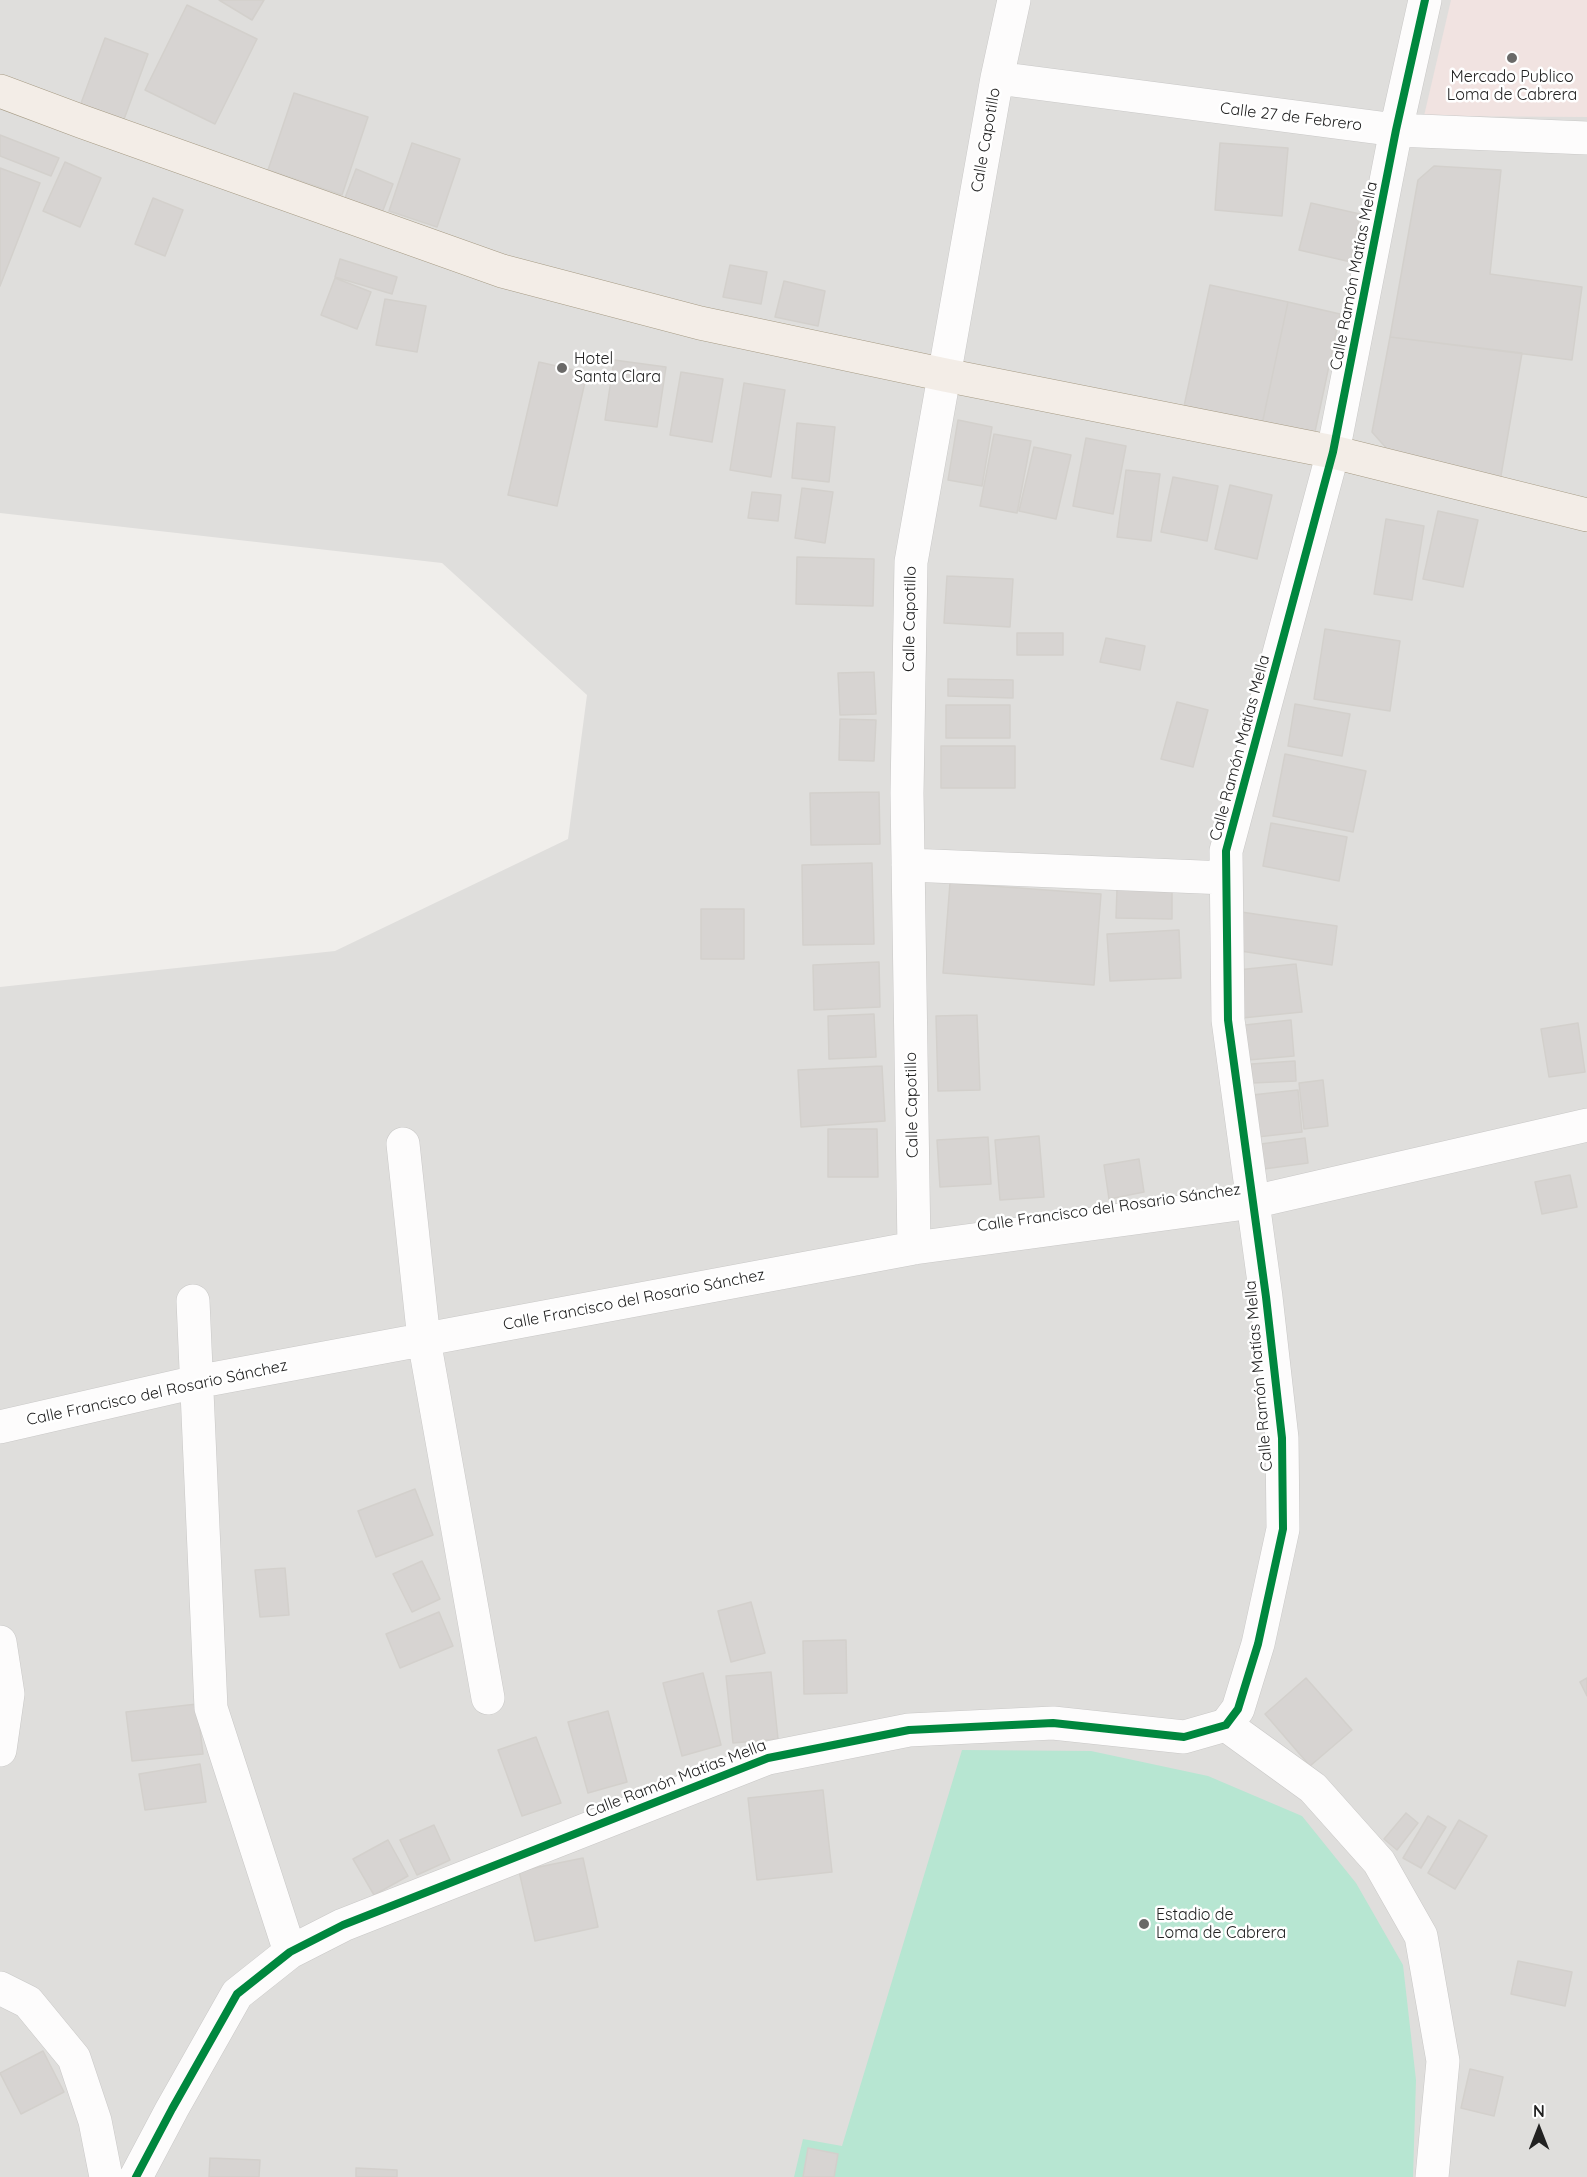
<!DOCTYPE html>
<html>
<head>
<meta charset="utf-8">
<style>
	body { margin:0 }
	#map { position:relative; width:1587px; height:2177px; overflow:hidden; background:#f0eeeb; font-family:Quicksand,sans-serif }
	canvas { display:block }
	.north { position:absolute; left:1509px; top:2099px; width:60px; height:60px; -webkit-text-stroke:4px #fff; paint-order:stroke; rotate:0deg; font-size:16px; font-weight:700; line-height:24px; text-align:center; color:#222 }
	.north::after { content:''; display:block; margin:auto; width:21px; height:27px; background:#222; clip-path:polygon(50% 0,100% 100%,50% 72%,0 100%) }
</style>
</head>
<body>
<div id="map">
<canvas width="1587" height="2177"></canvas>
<div class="north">N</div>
</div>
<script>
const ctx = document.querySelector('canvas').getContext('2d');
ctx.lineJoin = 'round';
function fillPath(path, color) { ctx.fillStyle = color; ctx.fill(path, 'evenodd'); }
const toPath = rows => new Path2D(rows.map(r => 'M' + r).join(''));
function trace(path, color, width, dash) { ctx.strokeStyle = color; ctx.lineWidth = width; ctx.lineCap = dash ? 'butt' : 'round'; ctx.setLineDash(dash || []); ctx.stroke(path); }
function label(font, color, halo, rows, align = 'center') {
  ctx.font = font + ' Quicksand,sans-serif'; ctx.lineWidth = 5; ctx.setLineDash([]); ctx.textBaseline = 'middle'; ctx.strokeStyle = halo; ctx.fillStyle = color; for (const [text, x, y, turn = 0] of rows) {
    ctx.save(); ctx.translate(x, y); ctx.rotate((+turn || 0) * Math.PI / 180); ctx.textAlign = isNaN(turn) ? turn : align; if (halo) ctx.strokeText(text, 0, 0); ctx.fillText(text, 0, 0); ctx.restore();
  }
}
fillPath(toPath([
	[0,0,1587,0,1587,2177,0,2177,0,987,335,951,568,839,587,695,442,563,0,513]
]), '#dfdedc');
fillPath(toPath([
	[1451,0,1587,0,1587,117,1424,116]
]), '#f1e3e1');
fillPath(toPath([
	[962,1750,1091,1751,1208,1776,1302,1816,1356,1883,1403,1965,1416,2080,1413,2177,794,2177,803,2139,842,2146]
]), '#b7e6d2');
const building = toPath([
	[219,0,264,0,252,20,219,0],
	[187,5,257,39,215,124,145,90,187,5],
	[105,38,148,54,123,122,80,106,105,38],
	[294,93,368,117,342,195,268,170,294,93],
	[0,135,59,158,51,176,0,156,0,135],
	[412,143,460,159,437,227,389,211,412,143],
	[1220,143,1288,148,1282,216,1215,210,1220,143],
	[65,162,101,178,80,227,43,211,65,162],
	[1434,166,1501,170,1490,274,1582,287,1572,360,1390,337,1418,180,1434,166],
	[0,168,40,183,0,286,0,168],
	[356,169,393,184,382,213,345,198,356,169],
	[153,198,183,210,165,256,135,244,153,198],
	[1311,203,1360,214,1351,262,1299,250,1311,203],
	[340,259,397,277,392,294,335,277,340,259],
	[730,265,767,272,761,304,723,297,730,265],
	[335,278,371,292,357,329,321,315,335,278],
	[784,281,825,291,818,326,775,317,784,281],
	[1210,285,1288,302,1261,429,1183,411,1210,285],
	[385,299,426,306,417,352,376,345,385,299],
	[1288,302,1340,314,1313,441,1261,429,1288,302],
	[1390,337,1522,353,1499,487,1396,459,1372,432,1390,337],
	[614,360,666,367,657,427,605,420,614,360],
	[539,362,587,373,557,506,508,495,539,362],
	[681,372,723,379,712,442,670,435,681,372],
	[744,383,785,390,771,477,730,470,744,383],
	[958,420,992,427,982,486,948,480,958,420],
	[797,423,835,427,829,482,792,478,797,423],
	[994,434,1031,441,1017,513,980,506,994,434],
	[1086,438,1126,446,1113,514,1073,506,1086,438],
	[1034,447,1071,455,1056,519,1019,511,1034,447],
	[1126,470,1160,474,1151,541,1117,537,1126,470],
	[1173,477,1218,486,1207,541,1161,532,1173,477],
	[1230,485,1272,495,1257,559,1215,549,1230,485],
	[802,488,833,492,825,543,795,538,802,488],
	[752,492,781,495,778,521,748,518,752,492],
	[1438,511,1478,520,1463,587,1423,579,1438,511],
	[1386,519,1424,526,1412,600,1374,594,1386,519],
	[797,557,874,559,873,606,796,604,797,557],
	[947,576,1013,579,1010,627,944,623,947,576],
	[1325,629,1400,641,1390,711,1314,699,1325,629],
	[1017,633,1063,633,1063,655,1017,655,1017,633],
	[1106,638,1145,646,1140,670,1100,662,1106,638],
	[874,672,876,714,840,715,838,673,874,672],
	[948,679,1013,680,1013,698,948,696,948,679],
	[1177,702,1208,710,1193,767,1161,759,1177,702],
	[1295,704,1350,714,1342,756,1288,746,1295,704],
	[946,705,1010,705,1010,738,946,738,946,705],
	[840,719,876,720,874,761,839,760,840,719],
	[941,746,1015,746,1015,788,941,788,941,746],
	[1285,754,1366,771,1353,832,1273,816,1285,754],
	[879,792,880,844,811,845,810,793,879,792],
	[1271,823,1347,837,1339,881,1263,866,1271,823],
	[872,863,874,944,803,945,802,865,872,863],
	[950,883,1101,894,1094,985,943,973,950,883],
	[1117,889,1172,890,1172,919,1116,918,1117,889],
	[701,909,744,909,744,959,701,959,701,909],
	[1241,912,1337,926,1332,965,1234,950,1241,912],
	[1179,930,1181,978,1110,981,1107,934,1179,930],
	[879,962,880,1007,814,1010,813,965,879,962],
	[1296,964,1302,1012,1242,1018,1237,970,1296,964],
	[874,1014,876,1057,829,1059,828,1016,874,1014],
	[977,1015,980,1090,938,1091,936,1016,977,1015],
	[1291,1020,1294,1056,1248,1060,1245,1025,1291,1020],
	[1578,1023,1585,1072,1549,1077,1541,1029,1578,1023],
	[1295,1061,1296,1081,1252,1083,1251,1064,1295,1061],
	[882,1066,885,1121,801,1127,798,1070,882,1066],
	[1323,1080,1328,1126,1304,1129,1299,1083,1323,1080],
	[1298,1090,1302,1132,1257,1137,1252,1095,1298,1090],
	[828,1129,877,1129,878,1177,828,1177,828,1129],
	[1039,1136,1044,1197,1000,1200,995,1140,1039,1136],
	[988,1137,991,1184,940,1187,937,1140,988,1137],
	[1305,1138,1308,1163,1264,1169,1261,1144,1305,1138],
	[1139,1159,1144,1192,1109,1199,1104,1165,1139,1159],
	[1570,1175,1577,1207,1542,1214,1535,1182,1570,1175],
	[415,1489,433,1535,376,1557,358,1511,415,1489],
	[422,1561,440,1599,412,1612,393,1574,422,1561],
	[285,1568,289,1615,260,1617,255,1570,285,1568],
	[751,1602,765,1653,731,1662,718,1611,751,1602],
	[439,1612,453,1646,400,1668,386,1634,439,1612],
	[846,1640,847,1693,804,1694,803,1641,846,1640],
	[771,1672,778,1739,733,1743,726,1676,771,1672],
	[703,1673,721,1745,682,1756,663,1683,703,1673],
	[1306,1678,1352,1730,1310,1766,1265,1714,1306,1678],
	[1587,1678,1587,1696,1580,1682,1587,1678],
	[197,1704,203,1754,132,1761,126,1712,197,1704],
	[608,1711,627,1782,588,1793,568,1722,608,1711],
	[536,1737,561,1803,522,1816,498,1750,536,1737],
	[200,1764,206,1802,145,1810,139,1774,200,1764],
	[823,1790,832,1872,757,1880,748,1798,823,1790],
	[1406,1813,1418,1823,1397,1850,1384,1839,1406,1813],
	[1428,1816,1446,1827,1421,1868,1403,1858,1428,1816],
	[1459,1820,1487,1836,1455,1889,1428,1873,1459,1820],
	[434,1825,450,1860,417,1875,400,1840,434,1825],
	[388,1840,408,1876,374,1895,353,1859,388,1840],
	[583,1858,598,1927,535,1941,519,1871,583,1858],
	[1518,1961,1572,1972,1565,2006,1511,1994,1518,1961],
	[43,2051,64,2092,21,2114,0,2073,43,2051],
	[1470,2069,1503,2077,1494,2116,1461,2108,1470,2069],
	[808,2148,838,2154,834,2177,803,2177,808,2148],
	[210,2158,260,2160,259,2177,209,2177,210,2158],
	[356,2168,397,2170,397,2177,356,2177,356,2168]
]);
fillPath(building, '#d7d4d2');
trace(building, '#d3d0cc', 1.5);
const minor = toPath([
	[997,78,1396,130,1587,138],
	[908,865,1226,878],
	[403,1144,424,1340,488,1698],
	[914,1248,907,793,911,562,997,78,1014,0],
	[193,1301,211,1708,290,1952],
	[0,1427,196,1382,914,1248,1253,1202,1587,1125],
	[0,1642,8,1694,0,1750],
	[1226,1725,1313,1788,1379,1862,1421,1936,1443,2061,1432,2177],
	[0,1988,28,2002,74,2058,95,2121,106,2177],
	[136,2177,172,2109,237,1994,290,1952,343,1925,768,1758,909,1730,1053,1723,1184,1737,1226,1725,1238,1709,1258,1644,1283,1529,1282,1438,1266,1297,1228,1020,1226,851,1333,452,1396,130,1425,0]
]);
const primary = toPath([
	[0,91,83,122,502,271,700,323,945,375,1333,452,1587,515]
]);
trace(minor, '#c9c8c7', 34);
trace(primary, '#a79c86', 34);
trace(minor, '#fdfcfc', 33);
trace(primary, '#f3ede7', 33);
trace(toPath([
	[136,2177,172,2109,237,1994,290,1952,343,1925,768,1758,909,1730,1053,1723,1184,1737,1226,1725,1238,1709,1258,1644,1283,1529,1282,1438,1266,1297,1228,1020,1226,851,1333,452,1396,130,1425,0]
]), '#00873e', 8);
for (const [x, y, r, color] of [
	[1512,58,6,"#6a6968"],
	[562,368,6,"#6a6968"],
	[1144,1924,6,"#6a6968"]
]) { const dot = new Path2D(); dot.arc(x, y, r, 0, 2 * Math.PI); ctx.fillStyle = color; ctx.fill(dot); trace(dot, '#fff', 2); }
label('16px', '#222', '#fff', [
	["Mercado Publico",1512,77,"center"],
	["Loma de Cabrera",1512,95,"center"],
	["Hotel",574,359],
	["Santa Clara",574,377],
	["Estadio de",1156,1915],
	["Loma de Cabrera",1156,1933]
], 'left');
label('16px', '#222', '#fff', [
	["Calle 27 de Febrero",1291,117,7],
	["Calle Capotillo",986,140,-80],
	["Calle Ramón Matías Mella",1354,276,-79],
	["Calle Capotillo",910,619,-89],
	["Calle Ramón Matías Mella",1240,748,-75],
	["Calle Capotillo",912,1105,-91],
	["Calle Francisco del Rosario Sánchez",1109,1208,-8],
	["Calle Francisco del Rosario Sánchez",634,1300,-11],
	["Calle Ramón Matías Mella",1259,1376,-95],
	["Calle Francisco del Rosario Sánchez",157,1393,-12],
	["Calle Ramón Matías Mella",676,1779,-21]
]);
</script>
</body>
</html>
